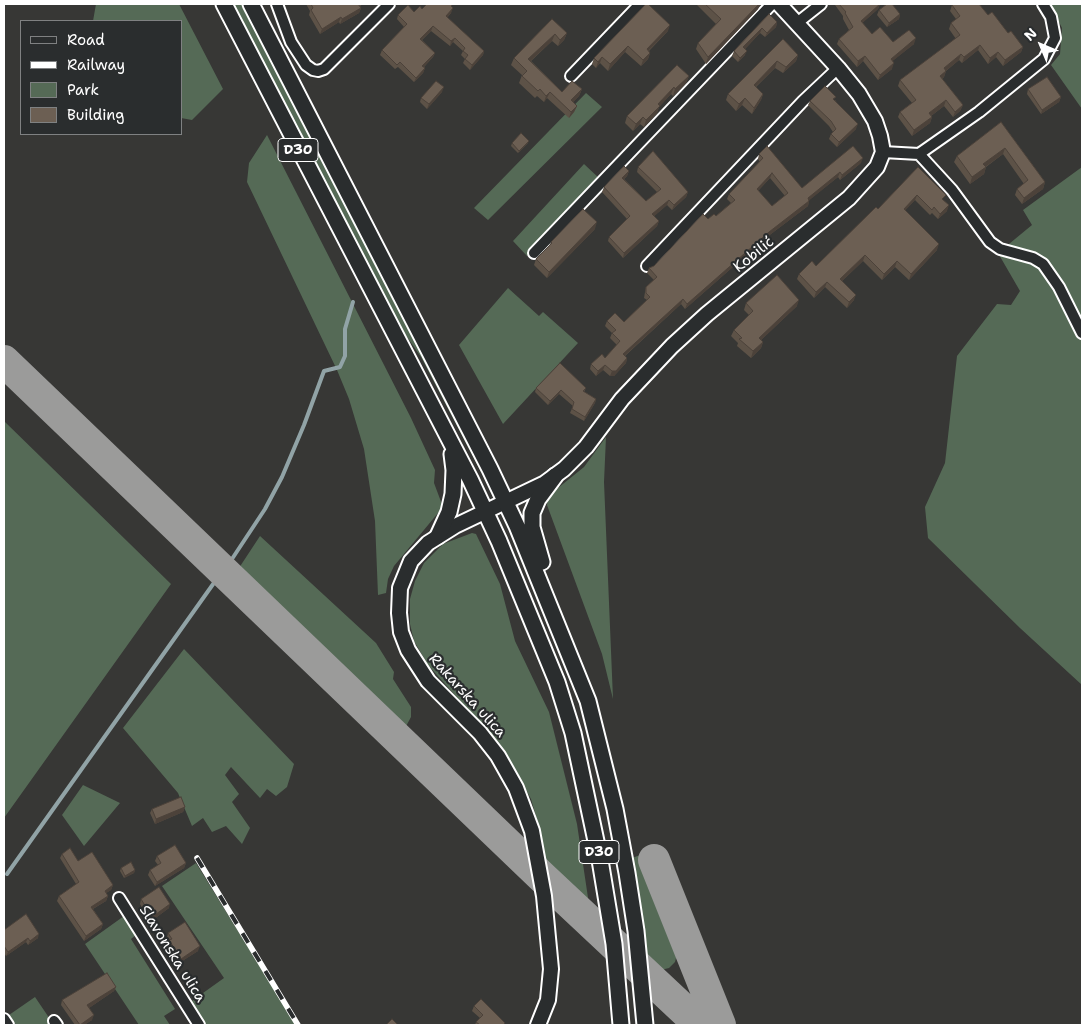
<!DOCTYPE html>
<html>
<head>
<meta charset="utf-8">
<style>
	body { margin:0 }
	#map { position:relative; width:1086px; height:1029px; overflow:hidden; background:#373735; font-family:"Shantell Sans",sans-serif }
	canvas { display:block }
	.frame { position:absolute; inset:0; border:5px solid #fff; pointer-events:none }
	.legend { position:absolute; left:20px; top:20px; width:162px; height:115px; box-sizing:border-box; background:#2a2d2e; border:1px solid #7f8182; margin:0; padding:6px 9px; list-style:none; font-size:15px; color:#fff }
	.legend li { display:flex; align-items:center; gap:10px; height:25px }
	.legend b { width:25px; border:1px solid #7f8182 }
	.north { position:absolute; left:1016px; top:20px; width:50px; height:50px; -webkit-text-stroke:4px #2a2d2e; paint-order:stroke; rotate:315deg; font-size:14px; font-weight:700; line-height:20px; text-align:center; color:#fff }
	.north::after { content:''; display:block; margin:auto; width:18px; height:22px; background:#fff; clip-path:polygon(50% 0,100% 100%,50% 72%,0 100%) }
</style>
</head>
<body>
<div id="map">
<canvas width="1086" height="1029"></canvas>
<div class="frame"></div>
<ul class="legend">
<li><b style="height:6px;background:#2a2d2e"></b>Road</li>
<li><b style="height:6px;background:#fff"></b>Railway</li>
<li><b style="height:14px;background:#556a56"></b>Park</li>
<li><b style="height:14px;background:#6c5f53"></b>Building</li>
</ul>
<div class="north">N</div>
</div>
<script>
const ctx = document.querySelector('canvas').getContext('2d');
ctx.lineJoin = 'round';
function fillPath(path, color) { ctx.fillStyle = color; ctx.fill(path, 'evenodd'); }
const toPath = rows => new Path2D(rows.map(r => 'M' + r).join(''));
function trace(path, color, width, dash) { ctx.strokeStyle = color; ctx.lineWidth = width; ctx.lineCap = dash ? 'butt' : 'round'; ctx.setLineDash(dash || []); ctx.stroke(path); }
function label(font, color, halo, rows, align = 'center') {
  ctx.font = font + ' "Shantell Sans",sans-serif'; ctx.lineWidth = 4.5; ctx.setLineDash([]); ctx.textBaseline = 'middle'; ctx.strokeStyle = halo; ctx.fillStyle = color; for (const [text, x, y, turn = 0] of rows) {
    ctx.save(); ctx.translate(x, y); ctx.rotate((+turn || 0) * Math.PI / 180); ctx.textAlign = isNaN(turn) ? turn : align; if (halo) ctx.strokeText(text, 0, 0); ctx.fillText(text, 0, 0); ctx.restore();
  }
}
fillPath(toPath([
	[96,4,179,4,223,89,192,120,181,118,181,21,93,21],
	[232,4,243,4,483,471,481,472,421,357,393,317],
	[1050,4,1082,4,1082,109,1051,65,1060,54,1062,28],
	[586,93,602,107,488,220,474,208],
	[267,135,411,418,435,470,434,483,443,507,394,566,388,579,386,593,378,595,375,521,364,449,349,399,337,370,247,182,249,163],
	[584,164,600,179,527,256,513,241],
	[1082,167,1082,685,1020,628,928,538,925,507,945,463,957,356,997,304,1011,305,1020,291,998,253,1032,225,1023,210],
	[508,288,539,316,543,312,578,343,503,424,459,345],
	[4,421,171,584,4,818],
	[606,437,604,482,613,699,602,654,547,505,548,496,584,467],
	[472,533,476,534,500,584,515,641,549,712,577,824,590,911,547,870,540,830,531,799,504,750,428,665,414,641,410,624,410,599,415,581,424,563,443,544],
	[260,536,376,643,394,672,393,679,411,707,411,717,404,730,237,571],
	[184,649,294,764,287,787,276,796,267,789,260,798,231,767,225,775,239,794,232,802,250,828,242,844,226,826,212,832,203,818,192,826,178,793,123,728],
	[83,785,120,803,84,846,62,815],
	[643,854,677,954,675,962,669,968,661,970,653,969,646,964,632,858],
	[196,863,296,1025,204,1025,189,1003,224,978,162,886],
	[124,916,136,935,131,939,175,1009,164,1016,170,1025,139,1025,85,944],
	[35,997,54,1025,16,1025,9,1015]
]), '#556a56');
trace(toPath([
	[230,562,265,509,282,477,304,425,324,371,340,367,345,356,345,329,353,302],
	[7,874,216,580]
]), '#91a3a6', 4);
trace(toPath([
	[4,361,541,876,700,1025],
	[654,860,720,1025]
]), '#9b9b9a', 32);
const minor = toPath([
	[277,4,291,42,306,65,313,70,318,71,324,69,389,4],
	[797,23,821,4],
	[571,76,640,4],
	[883,152,919,154,952,190,990,242,1000,249,1033,258,1043,264,1059,287,1082,333],
	[919,154,979,112,1044,59,1055,38,1051,17,1043,4],
	[534,253,772,4],
	[647,266,803,101,838,68],
	[119,898,199,1025],
	[4,1019,8,1025],
	[54,1021,57,1025]
]);
const secondary = toPath([
	[538,1025,548,1000,551,969,544,896,532,831,516,788,498,756,480,733,428,681,408,650,401,632,399,613,400,588,411,561,428,543,455,526,545,483,564,469,586,447,622,399,672,346,707,314,849,198,877,167,883,152,880,136,875,121,859,94,838,68,779,4]
]);
const primary = toPath([
	[224,4,470,479,499,541,557,682,573,733,600,860,614,944,621,1025],
	[251,4,490,469,517,526,588,701,615,809,627,873,636,931,645,1025],
	[438,536,449,512,453,494,454,470,452,454],
	[542,562,532,527,532,513,538,499,555,476]
]);
trace(minor, '#fff', 14);
trace(secondary, '#fff', 18);
trace(primary, '#fff', 19);
trace(minor, '#2a2d2e', 10);
trace(secondary, '#2a2d2e', 14);
trace(primary, '#2a2d2e', 15);
const rail = toPath([
	[197,858,298,1025]
]);
trace(rail, '#fff', 5.5);
trace(rail, '#2a2d2e', 4, [11]);
fillPath(toPath([
	[306,4,363,4,360,6,361,8,359,13,340,24,339,22,320,34,309,15,310,11],
	[696,4,760,4,758,9,706,64,696,49,698,43,716,24],
	[835,4,880,4,878,9,862,23,872,34,893,42,914,44,892,61,892,69,878,80,863,61,857,67,837,44,839,39,849,30,843,19,843,16,835,5],
	[952,5,988,15,1023,47,1021,52,1003,66,996,57,988,64,978,50,962,63,959,60,946,71,944,77,942,79,963,105,960,111,953,117,944,106,931,116,932,117,930,123,912,136,898,117,900,112,912,103,898,86,900,80,956,39,949,29,951,23,956,19,950,11],
	[452,8,451,13,447,18,484,51,483,55,470,70,463,63,465,59,461,55,463,51,453,42,450,46,431,31,422,40,435,53,433,57,424,67,425,68,423,73,414,82,398,67,395,69,380,55,382,50,404,27,397,19,398,15,414,12,422,9],
	[879,10,900,14,899,19,887,27,877,15],
	[769,14,777,22,776,27,765,37,760,33,745,49,745,55,738,62,732,56,734,51],
	[552,19,567,33,564,40,558,46,552,41,531,61,562,92,582,89,579,96,573,102,577,106,574,112,569,118,547,98,544,102,537,96,535,98,519,83,522,75,511,65,514,58],
	[668,31,649,51,650,53,648,59,641,66,625,52,608,71,600,63,596,68,592,64,594,58],
	[783,39,798,55,796,61,783,73,775,68,756,87,763,94,761,100,752,114,742,105,736,111,726,100,728,94],
	[689,76,686,83,673,96,671,94,659,107,657,113,644,127,640,124,633,131,625,123,627,116],
	[1028,89,1061,97,1059,102,1041,114,1027,94],
	[442,92,427,109,420,102,421,98],
	[835,100,856,129,837,147,829,139,831,134,833,132,829,126,808,105,810,101],
	[1001,122,1045,182,1043,189,1022,204,1015,195,1017,189,1024,184,1003,154,986,167,984,174,970,184,954,162,957,156],
	[512,143,528,143,518,153,511,146],
	[759,154,802,188,861,163,840,180,838,177,809,200,808,206,767,237,685,309,681,304,625,356,627,358,626,363,614,376,610,376,603,370,596,376,590,369,591,364,605,358,617,345,610,338,612,333,605,326,607,321,624,322,647,300,644,298,645,292,646,287,654,280,647,273,649,268,654,266,708,219,716,216,731,203,727,199,729,194,760,162,758,159],
	[770,178,785,196,772,206,758,191],
	[638,167,688,192,686,197,672,210,667,205,654,216,659,221,657,226,623,258,608,241,609,237,627,219,602,192,604,187,629,171,627,176,624,179,646,201,657,192,637,172],
	[918,167,944,201,947,211,938,219,932,213,930,215,915,200,905,210,937,250,909,280,895,267,882,280,863,261,842,281,854,300,847,308,825,287,814,298,797,279,799,274,816,266,878,209],
	[595,229,547,278,534,265,536,259,549,246,551,242],
	[746,303,797,306,761,340,763,342,761,348,751,358,737,346,738,343,731,336,734,330,749,315,744,310],
	[536,388,586,388,584,392,596,399,595,403,584,421,570,413,573,406,559,394,548,405,535,392],
	[185,807,183,812,155,824,150,813,152,809],
	[62,854,78,861,113,885,111,890,106,893,108,896,106,901,93,909,103,924,101,929,84,941,57,901,59,896,76,884,60,858],
	[157,856,186,863,184,868,155,886,148,875,150,870,158,865,155,861],
	[121,868,135,870,134,873,124,878,120,871],
	[141,899,169,908,150,922,140,904],
	[4,930,38,938,28,945,26,942,6,956,4,953],
	[168,933,198,951,179,963,167,945,169,941,167,938],
	[116,987,114,991,89,1008,92,1020,84,1025,75,1025,61,1005,62,1000],
	[474,1006,505,1025,475,1025,476,1022,480,1018,472,1011]
]), '#5d5247');
fillPath(toPath([
	[759,4,760,4,758,9,706,64,708,57],
	[880,4,878,9,859,26,861,21],
	[361,8,359,13,340,24,342,19],
	[453,8,451,13,444,21,446,16],
	[900,14,899,19,887,27,889,23],
	[341,17,339,22,320,34,322,29],
	[777,22,776,27,765,37,767,33],
	[670,25,668,31,644,55,647,49],
	[433,26,431,31,418,43,420,39],
	[762,28,760,33,742,52,743,47],
	[567,33,564,40,558,46,560,40],
	[555,34,552,41,526,65,528,59],
	[455,38,453,42,450,46,451,41],
	[916,38,914,44,889,64,891,59],
	[980,45,978,50,962,63,964,57],
	[628,46,625,52,608,71,610,64],
	[1023,47,1021,52,1003,66,1005,60],
	[484,51,483,55,470,70,472,65],
	[747,51,745,55,738,62,740,58],
	[998,52,996,57,988,64,990,58],
	[435,53,433,57,421,70,422,66],
	[650,53,648,59,641,66,643,60],
	[961,54,959,60,942,74,944,68],
	[798,55,796,61,783,73,786,67],
	[865,56,863,61,857,67,858,61],
	[602,57,600,63,596,68,598,62],
	[777,61,775,68,751,91,754,85],
	[894,63,892,69,878,80,880,75],
	[425,68,423,73,414,82,416,78],
	[946,71,944,77,938,82,940,76],
	[689,76,686,83,673,96,675,89],
	[444,87,442,92,427,109,429,104],
	[674,87,671,94,659,107,657,113,644,127,646,120,658,104],
	[582,89,579,96,569,107,571,100],
	[550,92,547,98,544,102,546,96],
	[763,94,761,100,752,114,754,108],
	[1061,97,1059,102,1041,114,1042,110],
	[745,98,742,105,736,111,739,104],
	[946,100,944,106,927,119,929,113],
	[963,105,960,111,953,117,955,112],
	[577,106,574,112,569,118,571,112],
	[643,117,640,124,633,131,636,124],
	[932,117,930,123,912,136,914,130],
	[858,124,856,129,837,147,839,142],
	[529,141,528,143,518,153,519,151],
	[1005,148,1003,154,981,170,983,164],
	[863,158,861,163,840,180,842,175],
	[986,167,984,174,970,184,972,177],
	[629,171,627,176,620,182,622,178],
	[840,172,838,177,806,203,808,198],
	[772,173,770,178,755,194,757,189],
	[1045,182,1043,189,1022,204,1024,198],
	[688,192,686,197,672,210,674,205],
	[917,195,915,200,902,214,904,209],
	[669,200,667,205,651,219,652,214],
	[809,201,808,206,767,237,685,309,687,304,769,232],
	[949,205,947,211,938,219,940,214],
	[659,221,657,226,623,258,624,253],
	[597,222,595,229,547,278,549,272],
	[939,244,937,250,909,280,911,274],
	[865,255,863,261,838,285,840,279],
	[897,261,895,267,882,280,884,274],
	[827,282,825,287,814,298,816,292],
	[856,295,854,300,847,308,849,302],
	[683,299,681,304,621,359,623,354],
	[799,300,797,306,757,344,759,338],
	[763,342,761,348,751,358,753,351],
	[627,358,626,363,614,376,610,376,612,371],
	[605,365,603,370,596,376,598,371],
	[561,390,559,394,548,405,550,401],
	[596,399,595,403,584,421,585,417],
	[185,807,183,812,155,824,156,819],
	[186,863,184,868,155,886,157,882],
	[135,870,134,873,124,878,125,876],
	[113,885,111,890,103,895,105,891],
	[108,896,106,901,89,911,91,907],
	[170,904,169,908,150,922,152,917],
	[103,924,101,929,84,941,86,936],
	[39,934,38,938,28,945,30,941],
	[28,938,26,942,6,956,8,952],
	[200,946,198,951,179,963,181,959],
	[116,987,114,991,86,1010,87,1005],
	[94,1015,92,1020,84,1025,79,1025]
]), '#4c423a');
const building = toPath([
	[311,4,358,4,361,8,342,19,341,17,322,29,311,10,313,8,311,4],
	[427,4,453,4,451,6,453,8,446,16,484,51,472,65,465,59,468,55,463,51,465,48,455,38,451,41,433,26,420,39,435,53,422,66,425,68,416,78,400,62,397,65,382,50,407,24,398,15,408,5,414,12,420,6,422,9,427,4],
	[646,4,648,4,670,25,647,49,650,53,643,60,628,46,610,64,602,57,598,62,594,58,646,4],
	[705,4,759,4,708,57,698,43,721,19,705,4],
	[839,4,880,4,861,21,872,34,880,27,893,42,909,30,916,38,891,59,894,63,880,75,865,56,858,61,839,39,853,27,845,13,846,12,839,4],
	[887,4,892,4,900,14,889,23,879,10,887,4],
	[954,4,979,4,988,15,992,12,1008,33,1011,31,1023,47,1005,60,998,52,990,58,980,45,964,57,961,54,944,68,946,71,940,76,963,105,955,112,946,100,929,113,932,117,914,130,900,112,916,100,900,80,960,35,951,23,960,16,952,5,954,4],
	[769,14,777,22,767,33,762,28,743,47,747,51,740,58,734,51,769,14],
	[552,19,567,33,560,40,555,34,528,59,562,92,572,81,582,89,571,100,577,106,571,112,550,92,546,96,540,89,538,91,522,76,527,71,514,58,552,19],
	[783,39,798,55,786,67,777,61,754,85,763,94,754,108,745,98,739,104,728,94,783,39],
	[677,65,689,76,675,89,674,87,658,104,660,106,646,120,643,117,636,124,627,116,677,65],
	[1047,77,1061,97,1042,110,1028,89,1047,77],
	[436,81,444,87,429,104,421,98,436,81],
	[825,86,836,97,833,99,858,124,839,142,831,134,836,129,831,121,810,101,825,86],
	[1001,122,1045,182,1024,198,1017,189,1028,180,1005,148,983,164,986,167,972,177,957,156,1001,122],
	[521,133,529,141,519,151,512,143,521,133],
	[767,146,802,188,853,146,863,158,842,175,840,172,808,198,809,201,769,232,687,304,683,299,623,354,627,358,616,371,612,371,605,365,598,371,591,364,602,354,605,358,620,341,612,333,616,330,607,321,615,313,624,322,650,297,646,293,646,287,657,277,649,268,654,266,703,214,708,219,714,214,716,216,735,200,729,194,763,158,759,154,767,146],
	[772,173,788,193,772,206,757,189,772,173],
	[653,151,688,192,674,205,669,200,652,214,659,221,624,253,609,237,630,216,604,187,624,166,629,171,622,178,646,201,661,189,638,167,653,151],
	[918,167,946,195,942,199,949,205,940,214,934,207,932,210,917,195,904,209,939,244,911,274,897,261,884,274,865,255,840,279,856,295,849,302,827,282,816,292,799,274,812,261,816,266,876,207,878,209,918,167],
	[583,209,597,222,549,272,536,259,552,243,551,242,583,209],
	[777,275,799,300,759,338,763,342,753,351,739,339,742,338,734,330,753,311,746,303,777,275],
	[560,363,586,388,583,391,596,399,585,417,572,409,574,402,561,390,550,401,536,388,560,363],
	[181,797,185,807,156,819,152,809,181,797],
	[175,845,186,863,157,882,150,870,161,863,157,856,175,845],
	[70,848,78,861,92,852,113,885,105,891,108,896,91,907,103,924,86,936,59,896,79,882,62,854,70,848],
	[131,862,135,870,125,876,121,868,131,862],
	[159,887,170,904,152,917,141,899,159,887],
	[26,914,39,934,30,941,28,938,8,952,4,946,4,930,26,914],
	[185,922,200,946,181,959,169,940,172,939,168,933,185,922],
	[107,973,116,987,87,1005,94,1015,80,1025,62,1000,107,973],
	[481,999,505,1023,503,1025,480,1025,476,1022,483,1015,474,1006,481,999],
	[392,1019,398,1025,386,1025,392,1019]
]);
fillPath(building, '#6c5f53');
trace(building, '#4c423a', 1);
for (const [x, y, w] of [
	[298,150,40],
	[599,852,40]
]) { const box = new Path2D(); box.roundRect(x - w / 2, y - 11.5, w, 23, 4); ctx.fillStyle = '#2a2d2e'; ctx.fill(box); trace(box, '#fff', 1); }
label('bold 14px', '#fff', null, [
	["D30",298,150],
	["D30",599,852]
]);
label('15px', '#fff', '#2a2d2e', [
	["Kobilić",754,255,-39],
	["Rakarska ulica",467,696,48],
	["Slavonska ulica",172,954,58]
]);
</script>
</body>
</html>
